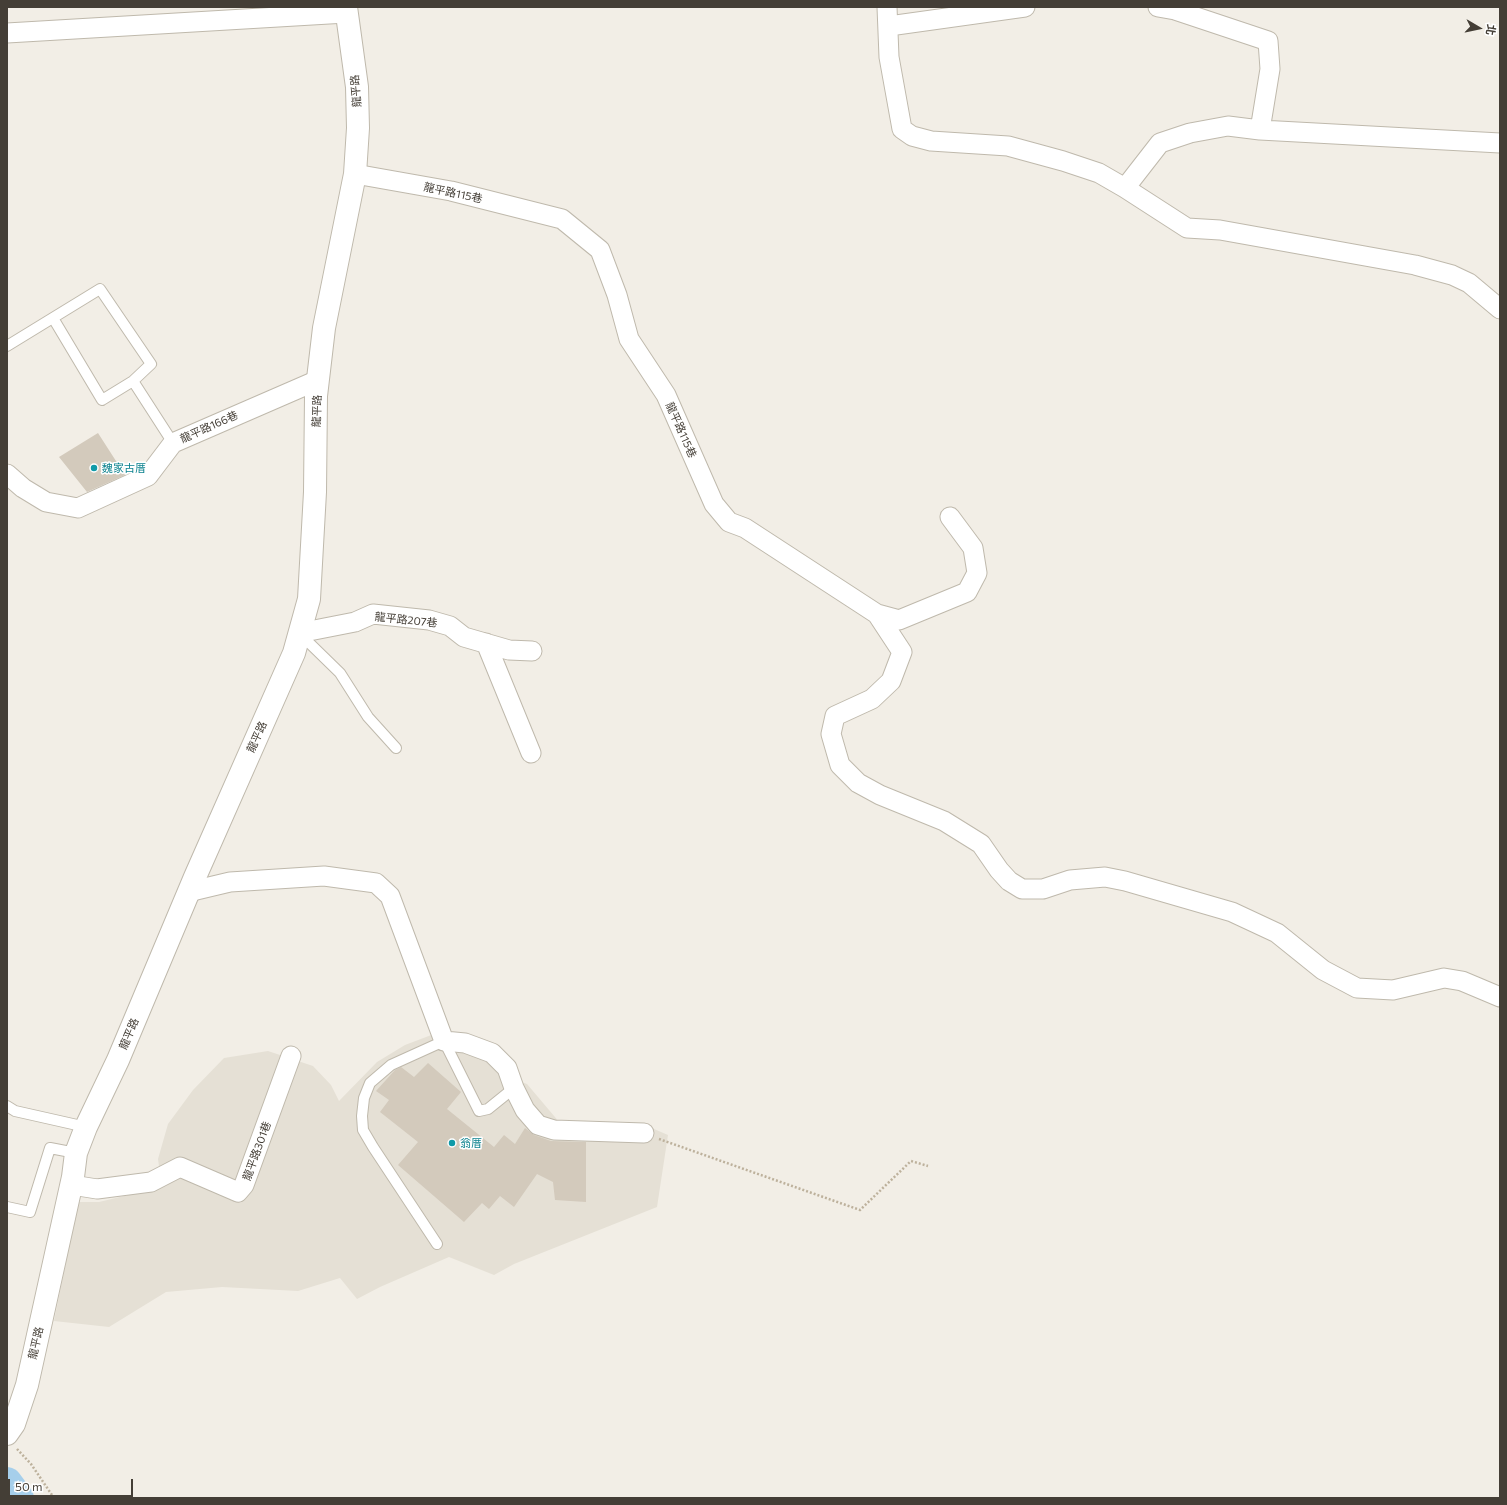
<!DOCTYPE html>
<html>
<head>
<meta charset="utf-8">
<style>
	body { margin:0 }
	#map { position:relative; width:1507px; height:1505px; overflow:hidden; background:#f2eee6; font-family:Commissioner,"Noto Sans TC",sans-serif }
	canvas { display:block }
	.frame { position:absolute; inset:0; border:8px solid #443e36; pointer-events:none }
	.north { position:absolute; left:1459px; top:8px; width:40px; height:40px; -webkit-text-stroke:3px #fff; paint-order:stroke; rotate:99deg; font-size:11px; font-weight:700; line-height:16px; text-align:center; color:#443e36 }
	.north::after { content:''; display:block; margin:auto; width:14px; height:18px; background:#443e36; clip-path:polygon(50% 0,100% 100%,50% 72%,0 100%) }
	.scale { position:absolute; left:8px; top:1479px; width:125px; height:18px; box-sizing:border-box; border:2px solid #443e36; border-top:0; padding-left:5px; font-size:12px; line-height:14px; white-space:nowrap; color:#443e36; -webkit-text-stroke:3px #fff; paint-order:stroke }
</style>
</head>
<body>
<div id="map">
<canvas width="1507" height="1505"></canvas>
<div class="frame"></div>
<div class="north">北</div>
<div class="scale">50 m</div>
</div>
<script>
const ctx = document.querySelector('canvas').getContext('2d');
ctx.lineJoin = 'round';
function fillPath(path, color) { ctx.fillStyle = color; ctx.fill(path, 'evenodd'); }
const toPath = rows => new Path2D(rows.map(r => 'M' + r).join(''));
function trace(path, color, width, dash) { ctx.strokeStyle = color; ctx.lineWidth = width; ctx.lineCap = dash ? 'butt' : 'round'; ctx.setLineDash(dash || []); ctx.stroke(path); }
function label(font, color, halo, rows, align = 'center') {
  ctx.font = font + ' Commissioner,"Noto Sans TC",sans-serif'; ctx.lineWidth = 3; ctx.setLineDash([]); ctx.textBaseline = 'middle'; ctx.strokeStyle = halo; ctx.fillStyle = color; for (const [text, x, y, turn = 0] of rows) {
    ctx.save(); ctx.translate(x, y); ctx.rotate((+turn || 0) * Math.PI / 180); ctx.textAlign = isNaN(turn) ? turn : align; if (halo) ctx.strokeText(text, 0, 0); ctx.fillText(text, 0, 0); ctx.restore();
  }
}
fillPath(toPath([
	[434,1034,464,1044,516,1080,527,1084,560,1123,640,1123,668,1135,657,1207,514,1264,494,1275,449,1257,380,1287,357,1299,340,1278,298,1291,222,1287,166,1292,109,1327,54,1321,78,1202,99,1202,162,1187,158,1159,168,1124,193,1090,224,1058,268,1051,313,1066,331,1085,339,1101,377,1062,405,1045]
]), '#e5e0d5');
trace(toPath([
	[7,1482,19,1498]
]), '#a6cfeb', 30);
fillPath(toPath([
	[98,433,125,475,87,492,59,457],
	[428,1063,461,1092,447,1109,494,1147,504,1135,515,1144,525,1128,534,1135,551,1141,586,1142,586,1202,555,1200,553,1182,537,1174,514,1207,500,1196,489,1209,482,1203,464,1222,398,1165,418,1142,380,1112,389,1100,376,1091,395,1070,401,1067,414,1077]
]), '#d3cabc');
const service = toPath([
	[53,318,102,400,133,381],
	[7,346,100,289,151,364,133,381,173,443],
	[299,633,340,673,368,717,396,748],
	[7,1106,15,1111,86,1127],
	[7,1207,30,1212,50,1148,76,1153],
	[437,1244,373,1147,363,1130,362,1116,364,1098,370,1083,391,1065,444,1041,479,1111,488,1109,514,1088]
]);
const minor = toPath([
	[887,7,889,57,902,129,912,136,931,141,1008,146,1063,161,1099,173,1125,188,1187,228,1220,230,1415,265,1452,275,1469,283,1500,309],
	[1158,7,1175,10,1268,41,1270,69,1260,130],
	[889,26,1025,7],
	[7,33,346,13],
	[355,174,451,191,562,219,600,250,617,295,629,339,666,395,714,504,729,522,745,528,877,614,899,620,967,592,977,573,973,548,950,517],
	[1125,188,1160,143,1190,133,1228,126,1260,130,1500,143],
	[7,474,23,488,46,502,78,508,148,476,173,443,318,380],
	[877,614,902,652,891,681,872,699,835,716,831,734,840,765,858,783,880,795,944,821,981,844,999,870,1009,881,1022,889,1043,889,1070,880,1105,877,1125,881,1232,912,1277,933,1323,970,1357,988,1393,990,1444,978,1462,981,1500,997],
	[299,633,355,622,373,614,429,620,450,626,464,637,509,650,532,651],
	[486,643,531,753],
	[188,892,230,882,324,876,376,883,390,896,444,1041,465,1043,492,1053,507,1068,514,1088,525,1110,538,1125,554,1130,644,1133],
	[72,1185,97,1189,151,1182,180,1167,238,1192,244,1185,291,1056]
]);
const tertiary = toPath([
	[7,1434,14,1424,27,1385,73,1177,76,1153,86,1127,118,1060,195,877,294,653,309,599,315,492,316,396,324,328,355,174,358,128,357,87,346,7]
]);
trace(service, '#bfb9ac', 12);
trace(minor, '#bfb9ac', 21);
trace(tertiary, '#bfb9ac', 24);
trace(toPath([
	[659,1139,860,1210,911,1161,928,1166],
	[17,1449,31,1464,54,1498]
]), '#bdb19c', 2.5, [2, 2]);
trace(service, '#fff', 10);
trace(minor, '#fff', 19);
trace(tertiary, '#fff', 22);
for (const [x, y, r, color] of [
	[94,468,4,"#0f9aa8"],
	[452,1143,4,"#0f9aa8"]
]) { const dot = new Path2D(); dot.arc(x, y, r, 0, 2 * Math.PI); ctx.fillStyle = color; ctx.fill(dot); trace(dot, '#fff', 1.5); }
label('11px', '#443e36', '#fff', [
	["龍平路",356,91,-95],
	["龍平路115巷",453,193,12],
	["龍平路",317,411,-88],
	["龍平路166巷",209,427,-24],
	["龍平路115巷",681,430,66],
	["龍平路207巷",406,620,6],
	["龍平路",257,737,-66],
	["龍平路",129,1034,-67],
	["龍平路301巷",257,1151,-70],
	["龍平路",36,1343,-77]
]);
label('11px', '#0d838f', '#fff', [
	["魏家古厝",102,468],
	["翁厝",460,1143]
], 'left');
</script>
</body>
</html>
